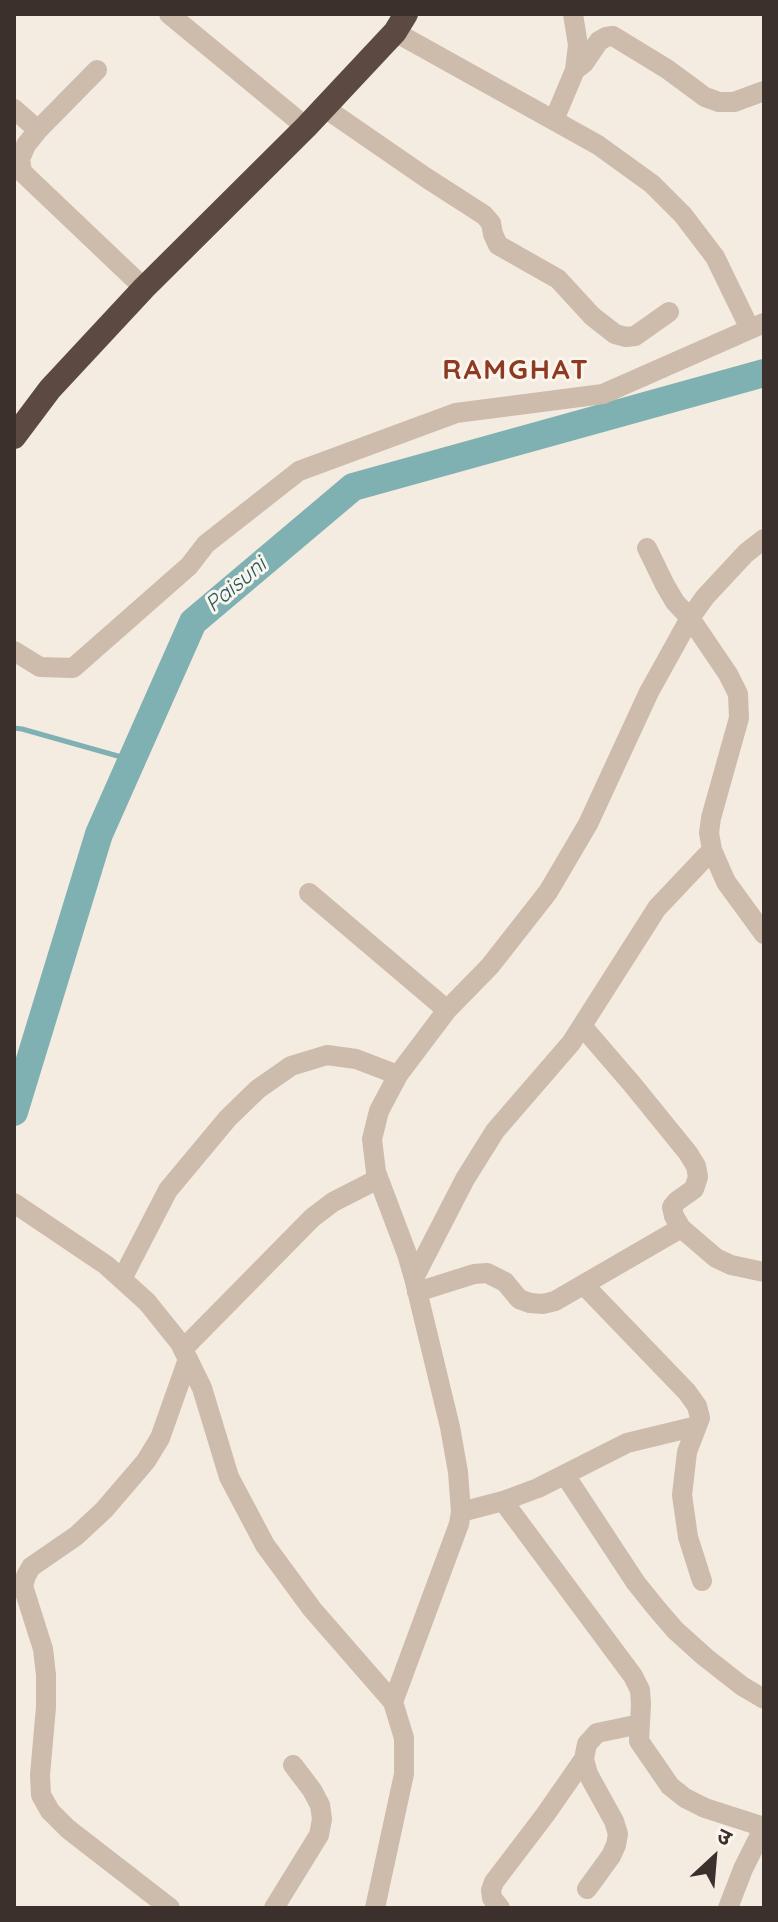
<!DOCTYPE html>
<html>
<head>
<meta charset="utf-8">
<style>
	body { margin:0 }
	#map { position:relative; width:778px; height:1922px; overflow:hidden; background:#f4ebe1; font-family:Quicksand,"Noto Sans Devanagari",sans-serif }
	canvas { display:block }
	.frame { position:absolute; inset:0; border:16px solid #3b302b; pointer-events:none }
	.north { position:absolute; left:674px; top:1818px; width:80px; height:80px; -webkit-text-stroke:6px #fbf5ee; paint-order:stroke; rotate:26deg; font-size:22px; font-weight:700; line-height:32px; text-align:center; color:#3b302b }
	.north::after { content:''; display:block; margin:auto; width:28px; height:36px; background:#3b302b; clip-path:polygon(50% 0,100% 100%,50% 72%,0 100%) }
</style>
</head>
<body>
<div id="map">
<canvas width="778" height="1922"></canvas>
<div class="frame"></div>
<div class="north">उ</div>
</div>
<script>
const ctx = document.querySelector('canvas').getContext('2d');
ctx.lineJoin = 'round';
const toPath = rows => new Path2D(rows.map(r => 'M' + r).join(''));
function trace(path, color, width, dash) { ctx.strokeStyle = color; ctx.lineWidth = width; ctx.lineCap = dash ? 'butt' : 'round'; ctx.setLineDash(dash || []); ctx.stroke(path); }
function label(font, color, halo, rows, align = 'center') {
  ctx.font = font + ' Quicksand,sans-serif'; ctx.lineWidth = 6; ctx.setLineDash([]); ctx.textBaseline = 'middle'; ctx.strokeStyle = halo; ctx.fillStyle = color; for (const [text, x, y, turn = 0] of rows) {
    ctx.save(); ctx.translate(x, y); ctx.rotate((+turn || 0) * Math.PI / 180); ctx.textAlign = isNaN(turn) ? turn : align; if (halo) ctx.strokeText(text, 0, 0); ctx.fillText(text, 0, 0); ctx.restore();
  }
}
trace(toPath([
	[14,728,22,729,132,760]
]), '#7fb0b2', 5);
trace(toPath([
	[14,1112,99,834,193,622,353,487,764,373]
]), '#7fb0b2', 28);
trace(toPath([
	[169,14,306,127],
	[395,32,598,145,652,184,683,215,715,257,750,329],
	[97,70,38,130,26,145,20,159,22,172,144,288],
	[575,70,584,63,599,41,606,37,613,36,667,69,705,97,719,102,734,102,764,91],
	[325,108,425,177,484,215,491,223,493,234,498,245,558,279,592,316,615,334,626,337,635,336,669,312],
	[14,109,38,130],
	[554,120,575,70,578,45,573,14],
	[647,548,665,585,675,602,690,618,728,674,738,694,739,718,711,818,709,833,712,850,726,882,764,934],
	[14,651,40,667,73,668,189,566,206,544,299,471,456,413,603,394,764,323],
	[309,893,447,1010],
	[582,1026,632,1084,688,1153,696,1166,698,1177,694,1189,677,1201,672,1207,674,1216,681,1228,716,1258,731,1265,764,1272],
	[14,1203,106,1265,147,1302,180,1343,202,1388,229,1477,265,1545,312,1609,393,1702,404,1738,404,1774,375,1908],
	[414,1278,465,1179,495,1131,571,1043,657,908,712,850],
	[122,1279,168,1190,228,1118,258,1089,291,1066,327,1055,356,1059,398,1075],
	[584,1285,687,1392,697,1406,700,1418,687,1452,682,1495,688,1537,702,1581],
	[417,1292,474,1274,487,1273,505,1282,519,1299,530,1303,543,1304,555,1301,681,1228],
	[183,1349,312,1218,333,1202,378,1179],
	[565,1475,636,1583,657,1609,675,1630,705,1657,742,1686,764,1699],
	[503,1501,633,1676,640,1690,641,1704,639,1741,670,1786,685,1798,705,1808,764,1827,743,1869,728,1908],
	[461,1512,503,1501,538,1488,627,1443,697,1426],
	[393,1702,459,1524,461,1512,458,1472,450,1427,414,1278,407,1254,376,1172,372,1139,379,1111,398,1075,447,1010,490,966,548,892,588,824,649,692,690,618,705,597,746,553,764,539],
	[587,1889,611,1856,616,1845,618,1834,614,1821,588,1774,584,1759,587,1744,597,1733,640,1724],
	[170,1908,68,1829,50,1811,41,1795,40,1775,46,1707,46,1675,43,1649,23,1586,26,1576,31,1567,76,1536,104,1510,146,1461,160,1438,188,1359],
	[274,1908,319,1835,322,1819,320,1805,312,1790,293,1765],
	[500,1908,492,1898,491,1890,494,1882,545,1815,584,1759]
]), '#cdbbac', 20);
trace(toPath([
	[14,437,50,389,144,288,306,127,395,32,406,14]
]), '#5c4a42', 24);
label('italic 22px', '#1f5a5e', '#fbf5ee', [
	["Paisuni",236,585,-40]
]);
ctx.letterSpacing = '2px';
label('bold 28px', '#8c3b22', '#fbf5ee', [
	["RAMGHAT",516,371]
]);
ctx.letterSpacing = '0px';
</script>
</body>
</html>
